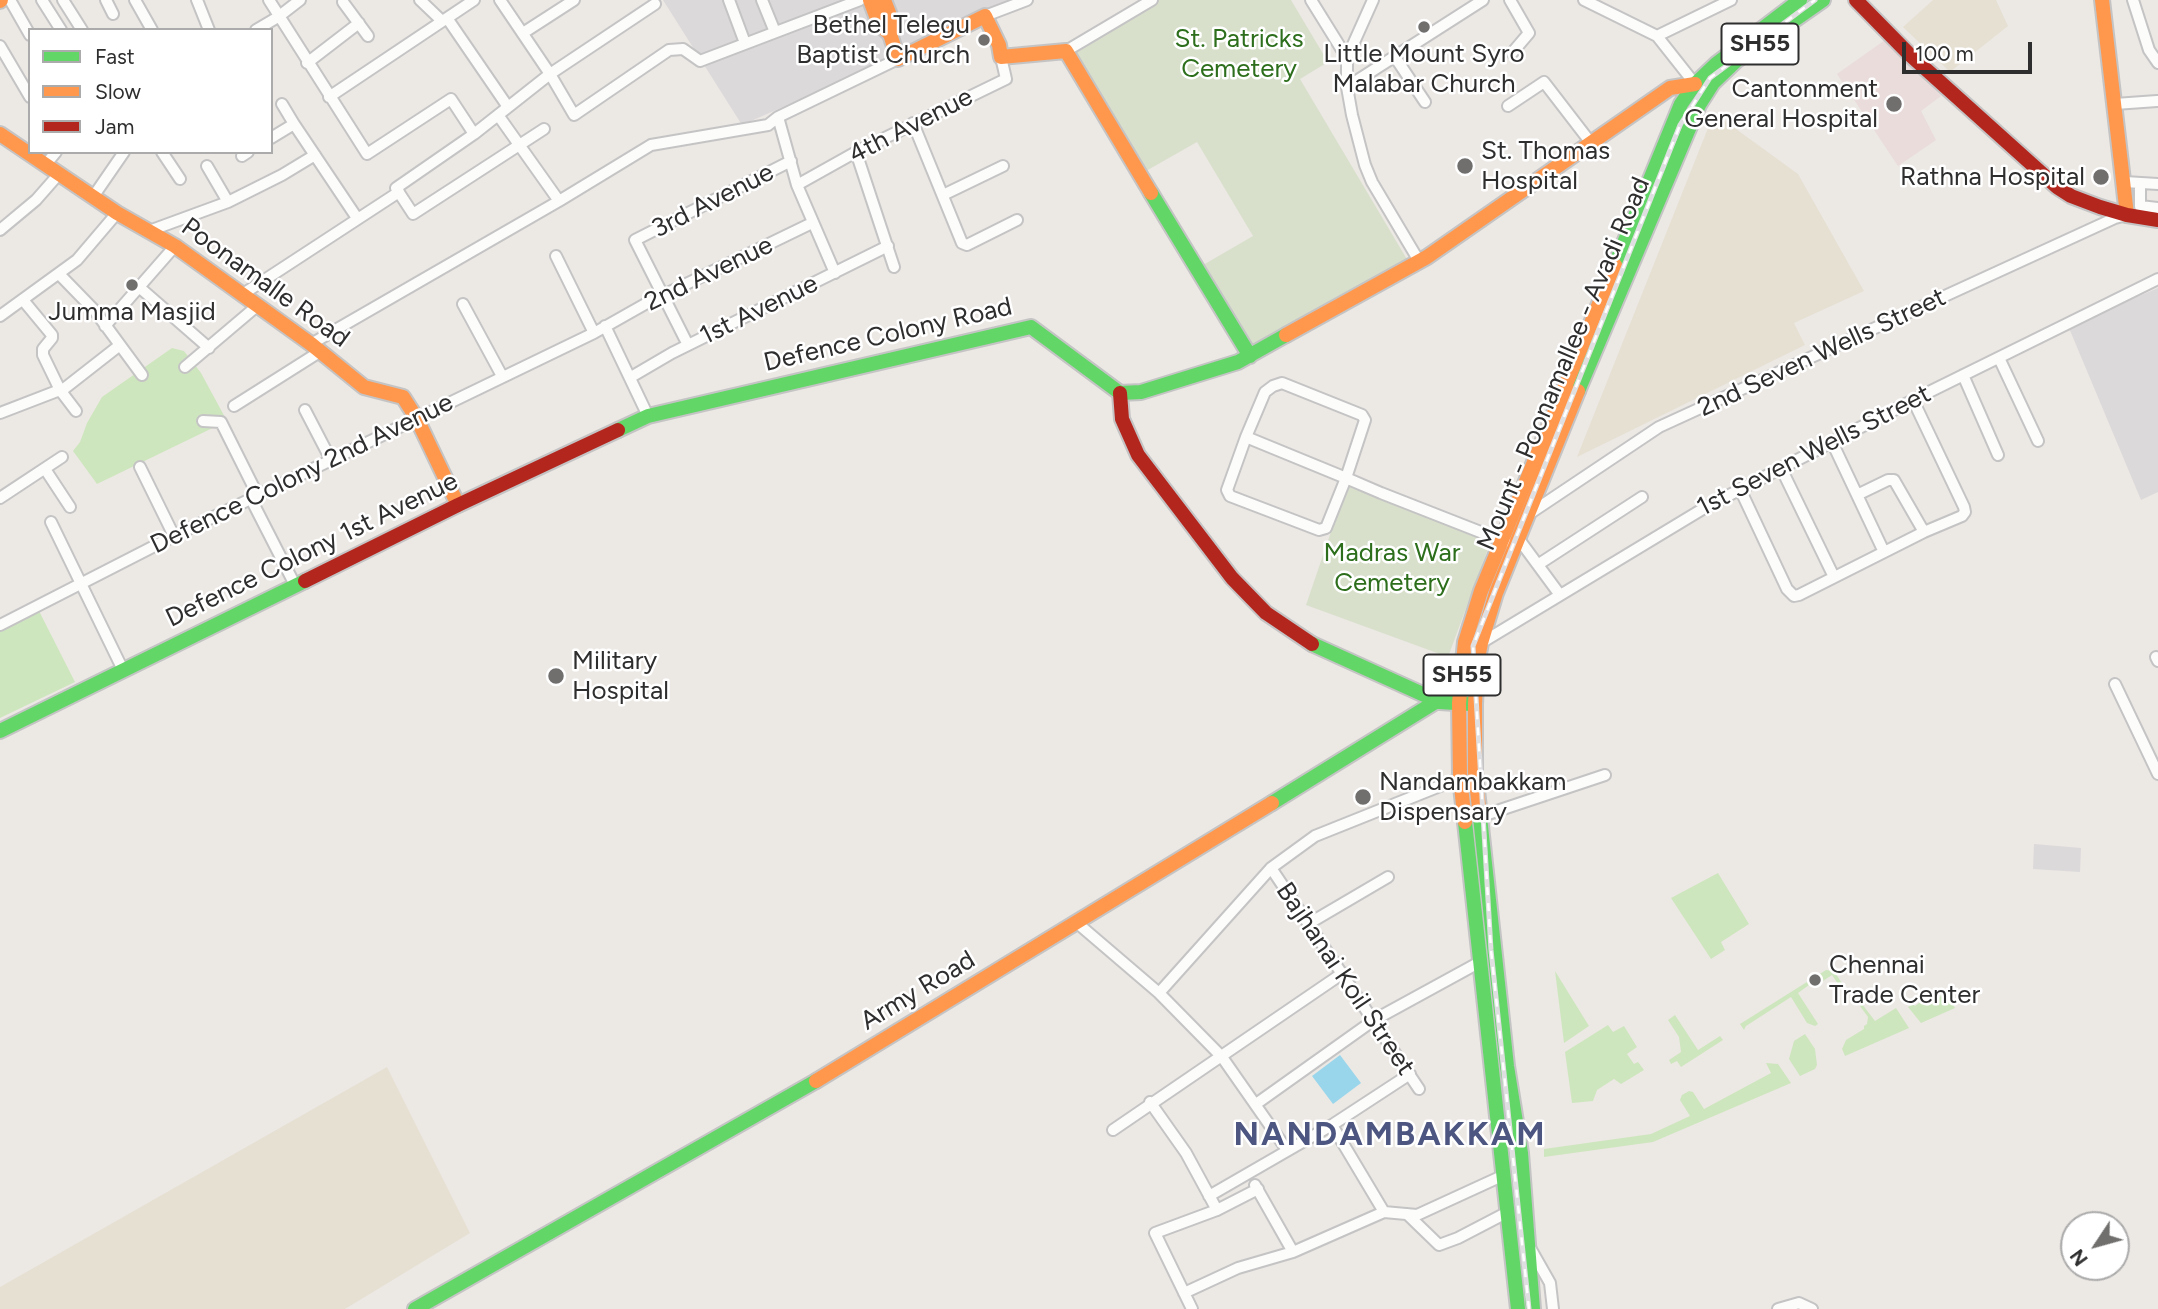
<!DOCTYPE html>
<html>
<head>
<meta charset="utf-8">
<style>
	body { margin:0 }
	#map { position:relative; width:2158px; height:1309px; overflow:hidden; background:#ece8e4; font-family:Figtree,sans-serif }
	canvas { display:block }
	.legend { position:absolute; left:28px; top:28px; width:245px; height:126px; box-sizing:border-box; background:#fff; border:2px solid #ababab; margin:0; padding:9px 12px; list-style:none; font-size:21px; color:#2e2e2e }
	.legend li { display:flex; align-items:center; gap:14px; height:35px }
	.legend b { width:35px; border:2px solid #ababab }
	.north { position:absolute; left:2060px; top:1211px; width:70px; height:70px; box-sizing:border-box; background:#fff; border:2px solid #ababab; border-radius:50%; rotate:234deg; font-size:19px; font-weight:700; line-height:28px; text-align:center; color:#2e2e2e }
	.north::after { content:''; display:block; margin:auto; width:24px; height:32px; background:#706f6e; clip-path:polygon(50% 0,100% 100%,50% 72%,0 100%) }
	.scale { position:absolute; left:1902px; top:42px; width:130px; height:32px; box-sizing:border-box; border:4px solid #2e2e2e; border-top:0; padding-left:9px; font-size:21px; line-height:24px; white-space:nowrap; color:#2e2e2e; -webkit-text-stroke:5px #fff; paint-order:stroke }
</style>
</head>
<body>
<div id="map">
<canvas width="2158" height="1309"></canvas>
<ul class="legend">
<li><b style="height:9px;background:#63d668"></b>Fast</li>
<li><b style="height:9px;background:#ff974d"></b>Slow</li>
<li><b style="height:9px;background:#b3261e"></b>Jam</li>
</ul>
<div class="north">N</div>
<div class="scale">100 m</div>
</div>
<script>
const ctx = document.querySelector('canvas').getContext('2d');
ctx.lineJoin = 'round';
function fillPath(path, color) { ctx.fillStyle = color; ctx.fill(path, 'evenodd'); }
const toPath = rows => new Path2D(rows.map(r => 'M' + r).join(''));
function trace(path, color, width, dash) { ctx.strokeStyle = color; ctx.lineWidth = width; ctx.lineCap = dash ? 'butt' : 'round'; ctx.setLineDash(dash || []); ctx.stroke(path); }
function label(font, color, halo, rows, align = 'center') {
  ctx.font = font + ' Figtree,sans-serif'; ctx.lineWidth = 5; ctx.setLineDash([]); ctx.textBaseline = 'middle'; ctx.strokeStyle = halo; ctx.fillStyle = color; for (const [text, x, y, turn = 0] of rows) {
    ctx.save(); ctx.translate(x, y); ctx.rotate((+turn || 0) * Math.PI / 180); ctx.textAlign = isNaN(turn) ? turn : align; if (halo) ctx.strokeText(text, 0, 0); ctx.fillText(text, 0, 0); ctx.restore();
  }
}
fillPath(toPath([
	[663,0,1025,0,742,125],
	[2158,288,2158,492,2141,500,2069,328,2064,328],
	[2034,844,2081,848,2080,872,2033,869]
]), '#dcd9db');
fillPath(toPath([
	[1933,0,1996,0,2008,26,1950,72,1903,27],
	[1714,113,1798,174,1864,291,1794,323,1805,345,1577,457],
	[387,1067,470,1233,345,1309,0,1309,0,1287]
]), '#e6e0d3');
fillPath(toPath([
	[1888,38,1941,96,1921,111,1936,140,1898,166,1837,74]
]), '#e9dcdb');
fillPath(toPath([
	[172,348,184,351,201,373,227,421,97,484,73,451,80,442,87,423,102,397],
	[38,609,75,682,0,718,0,629],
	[1718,873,1749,924,1721,942,1725,950,1711,959,1671,898],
	[1826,970,1834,971,1843,985,1840,987,1832,975,1823,981,1820,977,1798,993,1818,1024,1815,1026,1807,1023,1791,997,1746,1026,1744,1030,1740,1024],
	[1555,971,1589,1026,1564,1043],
	[1946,992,1955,1008,1921,1023,1908,1007,1913,1004,1915,1006,1923,1000,1922,997,1925,995,1931,1004],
	[1862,1004,1875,1021,1896,1008,1909,1028,1845,1056,1842,1049,1846,1040,1864,1029,1864,1026,1867,1024,1868,1017,1860,1006],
	[1675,1015,1698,1050,1720,1036,1723,1040,1681,1067,1677,1061,1671,1064,1669,1060,1681,1052,1679,1037,1668,1020],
	[1608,1025,1613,1032,1624,1026,1637,1047,1627,1054,1634,1064,1638,1062,1644,1070,1621,1084,1614,1079,1597,1090,1593,1101,1572,1103,1565,1052],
	[1805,1034,1815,1049,1817,1065,1815,1069,1800,1076,1789,1059,1794,1041],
	[1766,1063,1778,1064,1791,1083,1653,1142,1544,1157,1544,1149,1651,1134,1690,1116,1680,1100,1682,1095,1689,1091,1693,1092,1704,1109,1771,1073]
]), '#cee6be');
fillPath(toPath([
	[1157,0,1291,0,1328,62,1300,79,1408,261,1252,347,1203,265,1253,236,1197,142,1146,171,1073,50],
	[1348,482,1492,538,1448,657,1306,605]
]), '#d8e0cc');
fillPath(toPath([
	[1340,1055,1361,1083,1333,1104,1312,1076]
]), '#99d6ec');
const street = toPath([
	[10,0,30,35],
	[42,0,61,30],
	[63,0,82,30],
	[106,0,113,14],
	[135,0,152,30],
	[197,0,209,30],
	[269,0,367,154,451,99,474,134],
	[420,0,442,21],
	[500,0,550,74,574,115,669,50,683,49,700,61,860,0],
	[729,0,745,43],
	[762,0,775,32],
	[1311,0,1347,58],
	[1373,0,1347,58,1347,87,1352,115,1365,165,1372,182,1419,261],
	[1510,0,1529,33,1512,53],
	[1584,0,1657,36,1695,84],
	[2133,0,2149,50,2158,63],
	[343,2,368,36],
	[985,16,1027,0],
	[447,18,508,107],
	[256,30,278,17,300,0],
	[523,33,574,0],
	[1657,36,1731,0],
	[0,46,30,97],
	[1066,51,1152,0],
	[1395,57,1425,102],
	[307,63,359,23],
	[1347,87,1483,0],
	[329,97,474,0],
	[282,104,294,124],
	[2115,104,2157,101],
	[1508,106,1544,82,1591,143],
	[498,115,559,201],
	[778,117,797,185,835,273],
	[913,123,962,243,967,245,1017,220],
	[544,129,413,214,396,188,474,134,550,74,655,4],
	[271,138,294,124,357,218],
	[162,152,180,179],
	[856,152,894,267],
	[242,156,248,152],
	[46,164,56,152],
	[207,166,228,202],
	[2125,182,2158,184],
	[2140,183,2140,206,2158,208],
	[797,185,856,152,1006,79,1001,57],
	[943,195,1003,166],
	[93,197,124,152],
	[0,230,36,200,58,175],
	[149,231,228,202,282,175,315,155],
	[556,256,594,333],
	[59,274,95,311,142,375],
	[139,287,209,348],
	[243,294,399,192],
	[23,300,52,335,52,338,43,349,43,355,60,390,76,411],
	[463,304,502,376],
	[0,316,77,260,117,213],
	[105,326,175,246],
	[605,326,648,416],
	[311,344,559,201,651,145,768,125,778,117,898,59],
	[688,345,635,240,791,161],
	[1999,358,2038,441],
	[185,367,257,306],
	[1963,375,1998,455],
	[631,377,672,353,888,246],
	[234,406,321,351],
	[305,410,331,460],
	[0,413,65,388,120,345],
	[203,421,221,422,258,496],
	[1246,437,1265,392,1273,386,1282,383,1362,415,1365,420,1346,478,1326,528,1319,530,1230,496,1227,490,1246,437,1346,478,1381,493,1506,542],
	[1832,442,1884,552],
	[140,467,174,536],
	[1781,468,1834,577],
	[45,469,70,507],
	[1740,489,1787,589,1794,596,1799,595,1924,532,1962,516,1965,512,1964,507,1913,400],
	[1857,495,1888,480,1894,480,1924,532],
	[0,498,62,457],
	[251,499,295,585],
	[1529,514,1659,427,2115,218,2127,215],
	[51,522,123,670],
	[1518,538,1560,595],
	[1539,564,1642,497],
	[0,625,174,536,594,333,647,303,812,223],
	[1481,643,1706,507,1927,393,2158,279],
	[2156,657,2158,661],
	[2115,684,2158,774],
	[1479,817,1605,775],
	[1271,868,1419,1089],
	[1076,922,1159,993,1222,1057,1287,1150],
	[1308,924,1388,877],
	[1159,993,1271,868,1315,836,1460,778],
	[1150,1102,1186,1153,1217,1210],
	[1256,1104,1374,1020,1480,962],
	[1332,1125,1384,1212],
	[1113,1130,1343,973],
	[1255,1185,1293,1252],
	[1209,1196,1332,1125,1410,1074],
	[1407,1214,1439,1245,1458,1238,1506,1213],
	[1529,1246,1550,1283,1553,1309],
	[1184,1293,1238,1268,1293,1252,1384,1212,1417,1215,1502,1176],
	[1192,1309,1155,1233,1217,1210,1258,1189],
	[1778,1309,1799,1303,1812,1309]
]);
const fast = toPath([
	[1151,193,1250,356],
	[1615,265,1681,104,1695,84,1716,64,1800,0],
	[1578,391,1699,105,1713,83,1737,60,1823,0],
	[618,430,648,416,1031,327,1120,393,1141,392,1238,362,1286,335],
	[1312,644,1440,702,1470,704],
	[0,731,305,581],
	[1272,803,1437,701],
	[1479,808,1507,1066,1521,1153,1533,1309],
	[1465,822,1518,1309],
	[415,1309,816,1081]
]);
const slow = toPath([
	[870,0,879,24,890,34],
	[884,0,891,18,890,34,898,59,985,16,999,45,1001,57,1066,51,1151,193],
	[2102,0,2127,215],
	[0,1,1,0],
	[0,134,117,213,175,246,311,344,364,387,403,397,417,419,458,505],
	[1286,335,1427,257,1670,88,1695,84],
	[1479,808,1475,772,1475,704,1477,664,1481,643,1496,593,1578,391],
	[1465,822,1460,778,1459,703,1465,642,1481,591,1615,265],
	[816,1081,1272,803]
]);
const jam = toPath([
	[1856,0,1909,54,2057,187,2071,196,2100,207,2127,215,2158,220],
	[1120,393,1122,419,1138,455,1232,578,1266,613,1312,644],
	[305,581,458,505,618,430]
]);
trace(street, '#c5c4c5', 14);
trace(fast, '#c5c4c5', 18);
trace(slow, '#c5c4c5', 18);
trace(jam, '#c5c4c5', 18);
trace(street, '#fcfcfb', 10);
trace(fast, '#63d668', 14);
trace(slow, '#ff974d', 14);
trace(jam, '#b3261e', 14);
const rail = toPath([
	[1529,1309,1491,950,1473,646,1680,125,1710,78,1815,0]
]);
trace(rail, '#dfdfe1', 5);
trace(rail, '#fff', 2.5, [8]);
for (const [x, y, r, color] of [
	[1424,27,7,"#706f6e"],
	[984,40,7,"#706f6e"],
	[1894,104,9,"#706f6e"],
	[1465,166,9,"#706f6e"],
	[2101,177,9,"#706f6e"],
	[132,285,7,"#706f6e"],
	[556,676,9,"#706f6e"],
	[1363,797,9,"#706f6e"],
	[1815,980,7,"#706f6e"]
]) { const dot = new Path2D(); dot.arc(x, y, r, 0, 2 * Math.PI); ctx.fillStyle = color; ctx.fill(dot); trace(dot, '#fff', 2.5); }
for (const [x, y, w] of [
	[1760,44,77],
	[1462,675,77]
]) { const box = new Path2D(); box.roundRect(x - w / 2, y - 20.5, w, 41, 5); ctx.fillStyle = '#fff'; ctx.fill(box); trace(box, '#2e2e2e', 2); }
label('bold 24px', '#2e2e2e', null, [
	["SH55",1760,44],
	["SH55",1462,675]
]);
label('26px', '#2e2e2e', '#fff', [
	["Bethel Telegu",970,25,"right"],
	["Baptist Church",970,55,"right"],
	["Little Mount Syro",1424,54,"center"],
	["Malabar Church",1424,84,"center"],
	["Cantonment",1878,89,"right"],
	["General Hospital",1878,119,"right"],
	["St. Thomas",1481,151],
	["Hospital",1481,181],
	["Rathna Hospital",2085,177,"right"],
	["Jumma Masjid",132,312,"center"],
	["Military",572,661],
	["Hospital",572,691],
	["Nandambakkam",1379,782],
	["Dispensary",1379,812],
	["Chennai",1829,965],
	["Trade Center",1829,995]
], 'left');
label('26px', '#2c6e1b', '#fff', [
	["St. Patricks",1239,39],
	["Cemetery",1239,69],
	["Madras War",1392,553],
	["Cemetery",1392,583]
]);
label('26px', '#2e2e2e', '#fff', [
	["4th Avenue",911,126,-27],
	["3rd Avenue",713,201,-27],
	["2nd Avenue",709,274,-26],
	["Poonamalle Road",265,283,36],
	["1st Avenue",759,310,-26],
	["Defence Colony Road",888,335,-13],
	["2nd Seven Wells Street",1822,353,-25],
	["Mount - Poonamallee - Avadi Road",1564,364,-67],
	["1st Seven Wells Street",1814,451,-27],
	["Defence Colony 2nd Avenue",302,474,-26],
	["Defence Colony 1st Avenue",312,550,-26],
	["Bajhanai Koil Street",1345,979,56],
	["Army Road",918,991,-31]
]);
ctx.letterSpacing = '2px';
label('bold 33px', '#4d5680', '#fff', [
	["NANDAMBAKKAM",1390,1135]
]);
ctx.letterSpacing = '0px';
</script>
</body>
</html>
